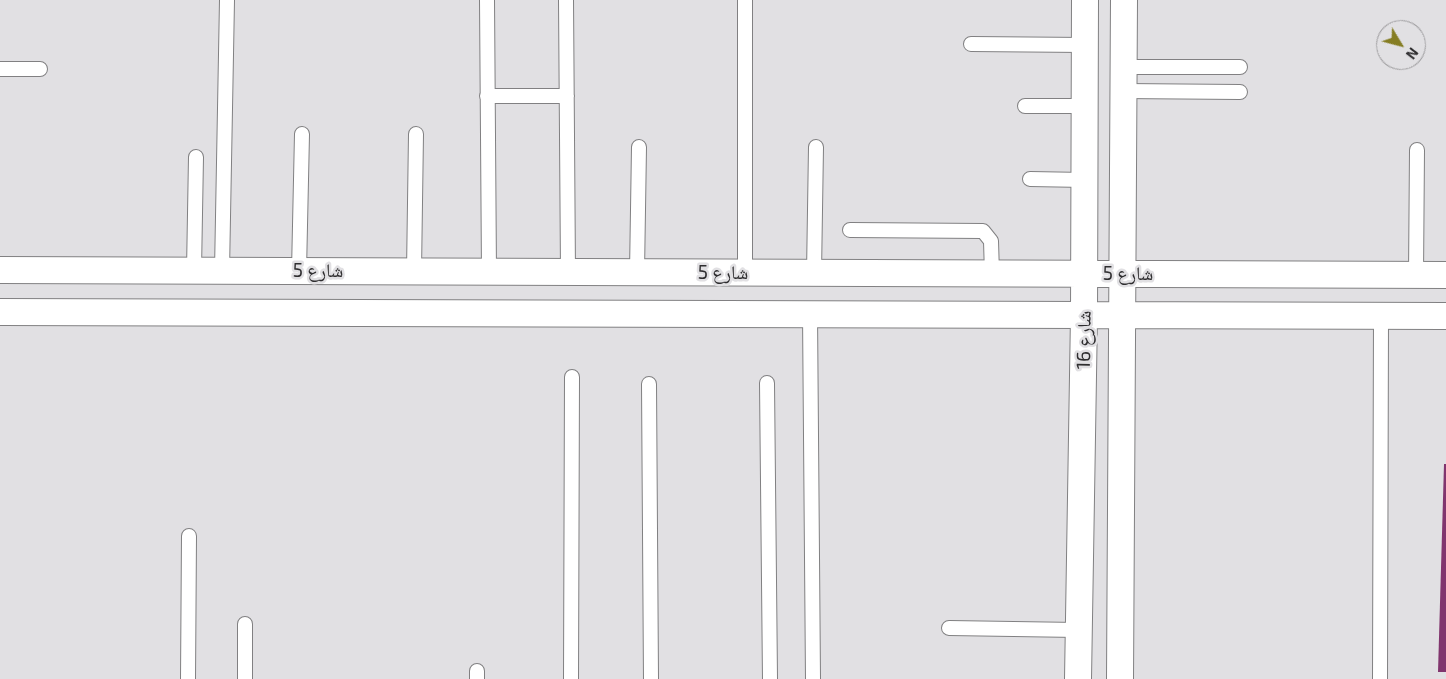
<!DOCTYPE html>
<html>
<head>
<meta charset="utf-8">
<style>
	body { margin:0 }
	#map { position:relative; width:1446px; height:679px; overflow:hidden; background:#e1e0e3; font-family:"Exo 2",sans-serif }
	canvas { display:block }
	.north { position:absolute; left:1376px; top:20px; width:50px; height:50px; box-sizing:border-box; background:#e1e0e3; border:1px solid #9a999b; border-radius:50%; rotate:127deg; font-size:14px; font-weight:700; line-height:20px; text-align:center; color:#2f2e30 }
	.north::after { content:''; display:block; margin:auto; width:18px; height:22px; background:#857d23; clip-path:polygon(50% 0,100% 100%,50% 72%,0 100%) }
</style>
</head>
<body>
<div id="map">
<canvas width="1446" height="679"></canvas>
<div class="north">N</div>
</div>
<script>
const ctx = document.querySelector('canvas').getContext('2d');
ctx.lineJoin = 'round';
function fillPath(path, color) { ctx.fillStyle = color; ctx.fill(path, 'evenodd'); }
const toPath = rows => new Path2D(rows.map(r => 'M' + r).join(''));
function trace(path, color, width, dash) { ctx.strokeStyle = color; ctx.lineWidth = width; ctx.lineCap = dash ? 'butt' : 'round'; ctx.setLineDash(dash || []); ctx.stroke(path); }
function label(font, color, halo, rows, align = 'center') {
  ctx.font = font + ' "Exo 2","Noto Naskh Arabic",sans-serif'; ctx.lineWidth = 5; ctx.setLineDash([]); ctx.textBaseline = 'middle'; ctx.strokeStyle = halo; ctx.fillStyle = color; for (const [text, x, y, turn = 0] of rows) {
    ctx.save(); ctx.translate(x, y); ctx.rotate((+turn || 0) * Math.PI / 180); ctx.textAlign = isNaN(turn) ? turn : align; if (halo) ctx.strokeText(text, 0, 0); ctx.fillText(text, 0, 0); ctx.restore();
  }
}
fillPath(toPath([
	[1444,464,1446,464,1446,672,1438,672]
]), '#81356e');
const service = toPath([
	[487,0,489,272],
	[566,0,568,272],
	[745,0,745,273],
	[971,44,1085,45],
	[1124,67,1240,67],
	[0,69,40,69],
	[1123,91,1240,92],
	[487,96,567,96],
	[1025,106,1085,106],
	[1030,179,1085,180],
	[850,230,983,231,991,241,992,274],
	[194,270,196,157],
	[222,271,227,0],
	[299,271,302,134],
	[414,271,416,134],
	[637,272,639,147],
	[814,273,816,147],
	[1416,275,1417,150],
	[810,313,813,679],
	[767,383,770,679],
	[649,384,651,679],
	[245,624,245,679],
	[949,628,1078,630],
	[477,671,477,679],
	[188,679,189,536],
	[571,679,572,377],
	[1380,679,1381,316]
]);
const minor = toPath([
	[0,270,1446,275],
	[0,312,1446,316],
	[1078,679,1084,315,1085,0],
	[1120,679,1124,0]
]);
trace(service, '#818082', 16);
trace(minor, '#818082', 28);
trace(service, '#fff', 14);
trace(minor, '#fff', 26);
label('19px', '#2f2e30', '#e1e0e3', [
	["شارع 5",318,271],
	["شارع 5",723,273],
	["شارع 5",1128,274],
	["شارع 16",1084,340,-89]
]);
</script>
</body>
</html>
